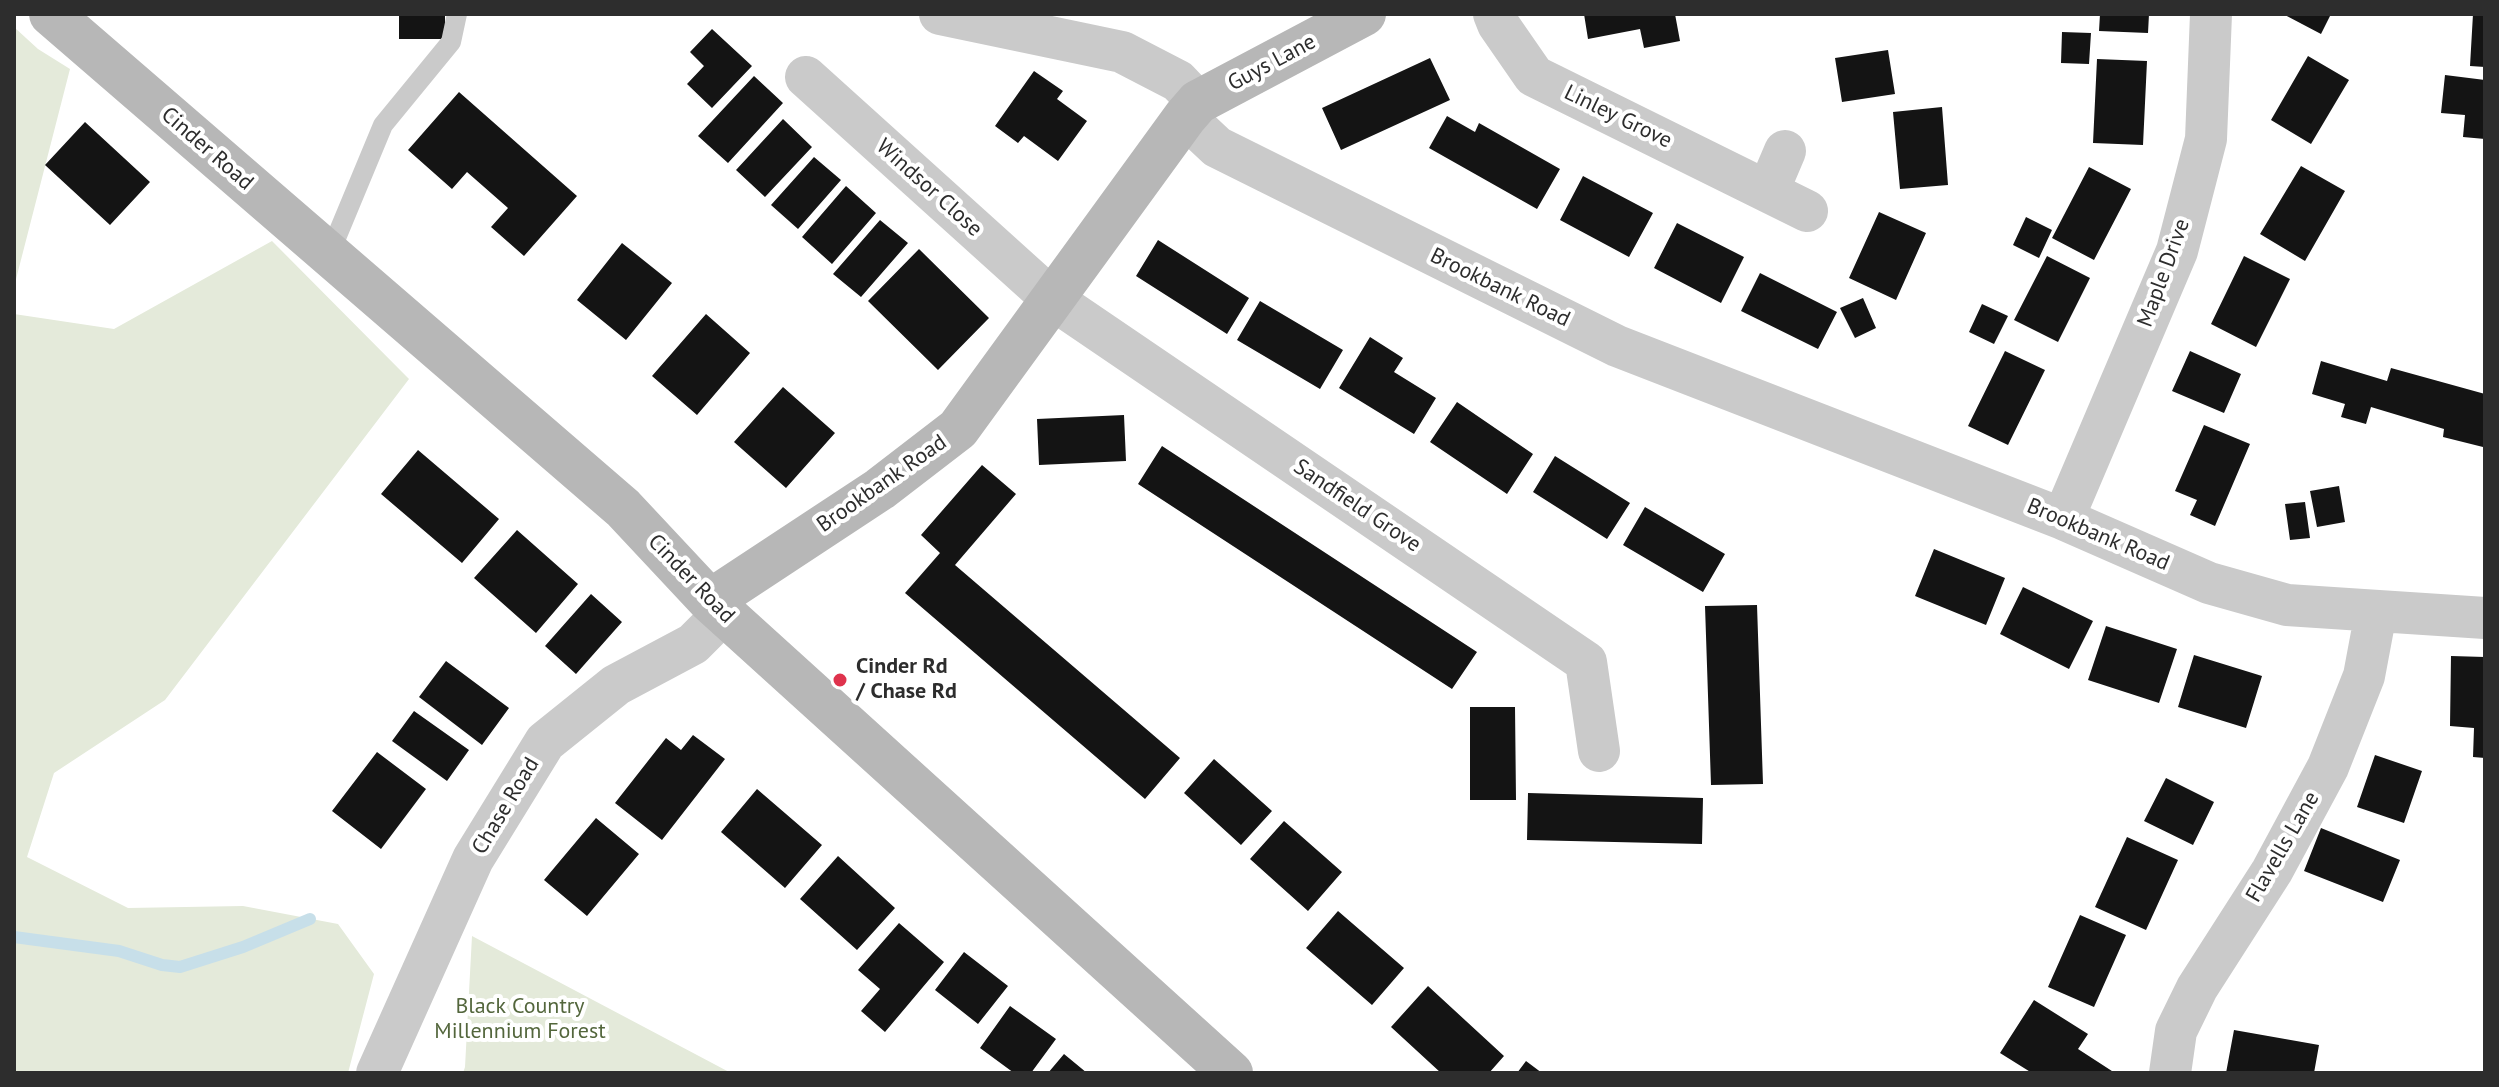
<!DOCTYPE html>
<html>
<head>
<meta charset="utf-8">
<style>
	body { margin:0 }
	#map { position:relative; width:2499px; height:1087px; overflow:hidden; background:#fff; font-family:"PT Sans",sans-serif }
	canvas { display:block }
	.frame { position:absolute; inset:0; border:16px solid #2d2d2d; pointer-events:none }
</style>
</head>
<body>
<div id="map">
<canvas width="2499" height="1087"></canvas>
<div class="frame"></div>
</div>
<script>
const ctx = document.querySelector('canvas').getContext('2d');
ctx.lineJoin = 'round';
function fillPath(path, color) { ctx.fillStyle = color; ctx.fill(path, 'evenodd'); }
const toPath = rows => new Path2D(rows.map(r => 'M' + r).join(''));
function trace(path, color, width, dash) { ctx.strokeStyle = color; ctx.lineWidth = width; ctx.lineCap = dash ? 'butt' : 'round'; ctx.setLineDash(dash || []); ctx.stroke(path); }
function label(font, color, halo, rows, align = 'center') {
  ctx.font = font + ' "PT Sans",sans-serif'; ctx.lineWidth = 8; ctx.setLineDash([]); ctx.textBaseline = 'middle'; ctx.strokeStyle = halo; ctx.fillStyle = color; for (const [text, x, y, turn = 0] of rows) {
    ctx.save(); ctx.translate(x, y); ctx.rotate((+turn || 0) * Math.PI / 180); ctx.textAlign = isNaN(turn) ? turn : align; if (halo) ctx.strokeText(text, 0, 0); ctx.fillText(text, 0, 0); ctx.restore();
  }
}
fillPath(toPath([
	[14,27,38,49,70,69,14,287],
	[272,241,409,379,165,700,54,773,27,857,128,908,243,906,338,924,374,974,348,1073,14,1073,14,314,114,329],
	[472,936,731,1073,463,1073,465,1067]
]), '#e4eada');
trace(toPath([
	[14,937,119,951,162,965,180,967,243,947,310,919]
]), '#c7dfe9', 12);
fillPath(toPath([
	[399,14,445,14,445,39,399,39],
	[1584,14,1675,14,1680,41,1644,48,1640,29,1588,39],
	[2100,14,2149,14,2148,33,2099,31],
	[2283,14,2331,14,2321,34],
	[2473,14,2485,14,2485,67,2470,66],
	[712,29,752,66,712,108,687,84,704,66,690,52],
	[2062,32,2091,33,2089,64,2061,63],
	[1888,50,1895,94,1842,102,1835,58],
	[2308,56,2349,80,2311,144,2271,120],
	[1430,58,1450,100,1341,150,1322,108],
	[2097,59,2147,61,2143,145,2093,143],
	[1034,71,1063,91,1057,99,1087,121,1058,161,1024,136,1018,143,995,126],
	[2445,75,2485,80,2485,139,2463,137,2465,115,2441,113],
	[754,76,783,103,728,163,698,136],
	[459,92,577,196,524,256,491,227,508,208,467,172,452,189,408,150],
	[1942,107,1948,185,1900,189,1893,112],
	[1447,116,1475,132,1479,123,1560,169,1537,209,1429,148],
	[783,119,812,147,765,197,736,170],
	[85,122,150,182,110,225,45,165],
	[814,157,841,180,798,229,771,205],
	[2301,166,2345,191,2305,261,2260,234],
	[2089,167,2131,189,2094,260,2052,238],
	[1583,176,1653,213,1629,257,1560,220],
	[846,186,876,213,832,264,802,237],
	[1879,212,1926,233,1896,300,1849,278],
	[2026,217,2052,230,2039,258,2013,245],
	[880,220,908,243,861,297,833,274],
	[1677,223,1744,257,1721,303,1654,268],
	[1158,240,1249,298,1227,334,1136,276],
	[622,243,672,283,626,340,577,300],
	[919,249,989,318,938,370,868,301],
	[2047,256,2090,278,2058,342,2014,320],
	[2244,256,2290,279,2256,347,2211,324],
	[1760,273,1837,312,1818,349,1741,311],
	[1863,298,1876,328,1855,338,1840,308],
	[1260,301,1343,350,1320,389,1237,340],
	[1982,304,2008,316,1994,344,1969,332],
	[706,314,750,353,697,415,652,376],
	[1370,337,1403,358,1394,372,1436,398,1414,434,1339,388],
	[2005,351,2045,370,2008,445,1968,426],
	[2190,351,2241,374,2224,413,2172,391],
	[2321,361,2387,381,2391,368,2485,394,2485,437,2483,447,2443,437,2444,429,2371,407,2366,424,2341,417,2345,404,2312,394],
	[783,387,835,433,786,488,734,442],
	[1457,402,1533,454,1507,494,1430,442],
	[1124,415,1126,461,1039,465,1037,419],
	[2204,425,2250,444,2215,526,2190,515,2197,500,2175,491],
	[1162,446,1477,652,1452,689,1138,484],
	[418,450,499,519,462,563,381,494],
	[1555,456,1630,503,1607,539,1533,492],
	[982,465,1016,494,955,565,1180,758,1145,799,905,593,940,553,921,535],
	[2339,486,2345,522,2317,527,2310,491],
	[2305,502,2310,538,2290,540,2285,504],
	[1645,507,1725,554,1703,592,1623,545],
	[517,530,578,584,536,633,474,578],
	[1934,549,2005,578,1986,625,1915,596],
	[2023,587,2093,621,2069,669,2000,634],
	[591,594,622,622,576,674,545,646],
	[1757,605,1763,784,1711,785,1705,606],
	[2106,626,2177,649,2159,703,2088,680],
	[2194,655,2262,676,2246,728,2178,707],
	[2451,656,2485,657,2485,758,2473,757,2474,728,2450,726],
	[446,661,509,708,482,745,419,697],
	[1470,707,1515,707,1516,800,1470,800],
	[414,711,469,750,447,781,392,741],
	[693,735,725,759,662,840,615,803,666,738,681,750],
	[377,752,426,789,381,849,332,811],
	[2375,755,2422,771,2404,823,2357,807],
	[1214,759,1272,811,1241,845,1184,793],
	[2166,778,2214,802,2193,845,2144,821],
	[757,789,822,845,785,888,721,832],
	[1528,793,1703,798,1702,844,1527,840],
	[596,818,639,854,587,916,544,880],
	[1284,821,1342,872,1308,911,1250,859],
	[2321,828,2400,860,2383,902,2304,871],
	[2127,837,2178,860,2146,930,2095,907],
	[838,856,895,908,857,950,800,899],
	[1338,911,1404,968,1372,1005,1306,948],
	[2080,915,2126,935,2094,1007,2048,987],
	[899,923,944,962,885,1032,861,1011,880,989,858,970],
	[964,952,1008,986,978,1024,935,990],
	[1428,986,1504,1056,1489,1073,1441,1073,1391,1027],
	[2034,1000,2088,1034,2078,1049,2115,1073,2032,1073,2000,1053],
	[1010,1006,1056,1039,1031,1073,1014,1073,980,1048],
	[2234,1030,2319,1045,2314,1073,2226,1073],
	[1064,1054,1087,1073,1048,1073],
	[1526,1061,1542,1073,1517,1073]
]), '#141414');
trace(toPath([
	[329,255,383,125,451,42,457,14]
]), '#cacaca', 20);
trace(toPath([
	[940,14,1122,52,1178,81,1198,102],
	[1494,14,1498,24,1534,76,1807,211],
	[806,77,1052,299,1586,662,1599,751],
	[1185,117,1217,147,1617,346,2063,519,2209,583,2287,605,2485,618],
	[1768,191,1785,151],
	[2063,519,2177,251,2206,139,2211,14],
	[377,1073,473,859,545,742,616,685,693,644,724,613],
	[2170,1073,2176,1031,2197,988,2272,871,2328,767,2364,676,2376,612]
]), '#cacaca', 42);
trace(toPath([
	[51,14,623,508,710,601,1231,1073],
	[710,601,880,489,958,429,1185,117,1198,102,1364,14]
]), '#b7b7b7', 44);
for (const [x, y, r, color] of [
	[840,680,8,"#df334d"]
]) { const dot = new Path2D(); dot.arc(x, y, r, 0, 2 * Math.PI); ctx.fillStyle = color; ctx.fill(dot); trace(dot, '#fff', 3); }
label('22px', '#2d2d2d', '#fff', [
	["Guys Lane",1272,63,-28],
	["Linley Grove",1618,117,26],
	["Cinder Road",207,149,41],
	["Windsor Close",929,188,42],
	["Maple Drive",2164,273,-70],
	["Brookbank Road",1500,288,26],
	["Brookbank Road",882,484,-35],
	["Sandfield Grove",1357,506,34],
	["Brookbank Road",2098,535,23],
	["Cinder Road",691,579,46],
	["Chase Road",506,806,-59],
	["Flavells Lane",2283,847,-60]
]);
label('bold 22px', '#2d2d2d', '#fff', [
	["Cinder Rd",856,667],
	["/ Chase Rd",856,692]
], 'left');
label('22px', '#53663c', '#fff', [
	["Black Country",520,1007],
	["Millennium Forest",520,1032]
]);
</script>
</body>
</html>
